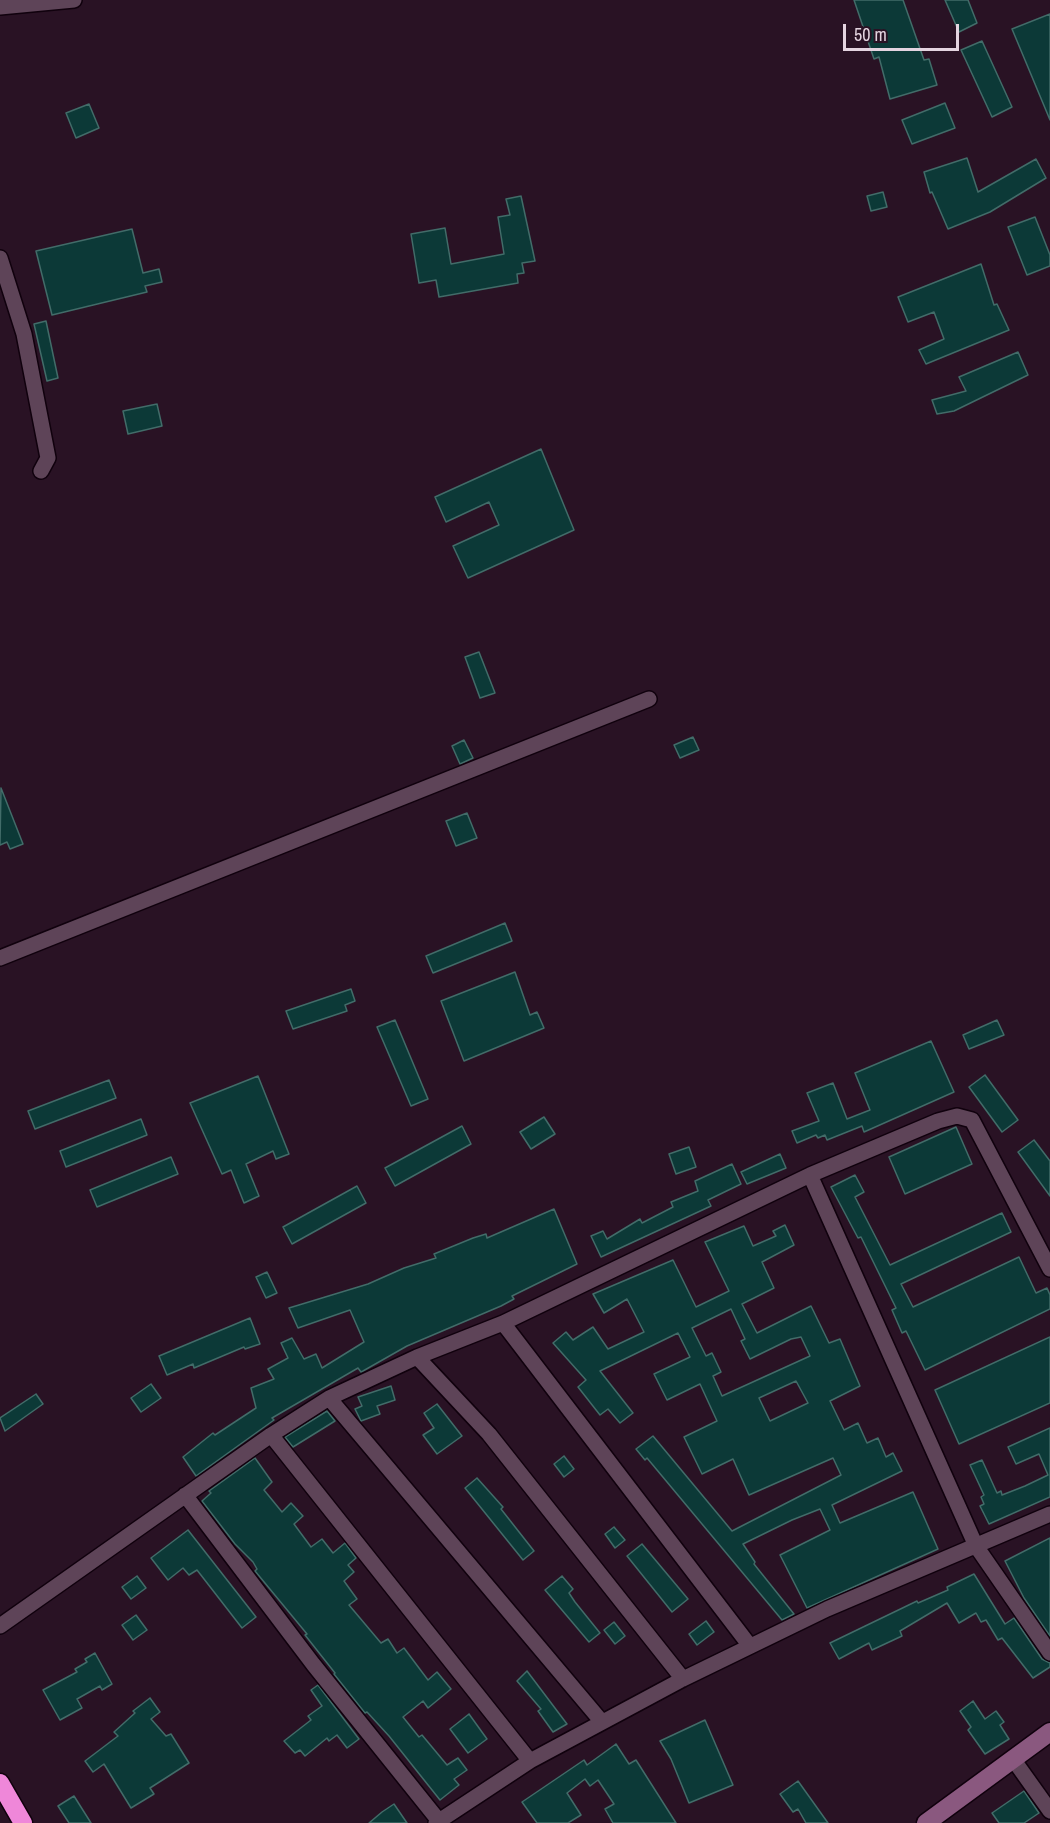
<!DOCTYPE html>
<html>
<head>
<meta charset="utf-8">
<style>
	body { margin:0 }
	#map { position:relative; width:1050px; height:1823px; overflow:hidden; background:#291224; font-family:"Archivo Narrow",sans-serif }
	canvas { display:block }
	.scale { position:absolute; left:843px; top:24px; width:116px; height:27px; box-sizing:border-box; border:3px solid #e4d4e0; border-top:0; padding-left:8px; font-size:18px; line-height:21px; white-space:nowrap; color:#e4d4e0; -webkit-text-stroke:4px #291224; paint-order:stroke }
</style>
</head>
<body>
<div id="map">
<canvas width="1050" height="1823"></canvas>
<div class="scale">50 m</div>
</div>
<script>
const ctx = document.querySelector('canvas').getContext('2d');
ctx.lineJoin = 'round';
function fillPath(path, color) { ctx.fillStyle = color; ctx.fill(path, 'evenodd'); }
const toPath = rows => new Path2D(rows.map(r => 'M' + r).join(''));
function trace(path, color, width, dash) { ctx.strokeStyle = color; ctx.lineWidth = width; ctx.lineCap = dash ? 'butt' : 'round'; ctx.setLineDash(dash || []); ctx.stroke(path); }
const building = toPath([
	[854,0,903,0,924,60,929,59,937,85,890,99,879,57,874,59,854,0],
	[945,0,968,0,977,23,959,32,945,0],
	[1050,14,1050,120,1012,29,1050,14],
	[982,41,1012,107,992,117,961,50,982,41],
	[945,103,955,128,912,144,902,120,945,103],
	[89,104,99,128,76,138,66,113,89,104],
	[967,158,978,192,1036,159,1046,178,990,212,948,229,932,192,930,193,924,172,967,158],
	[883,192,887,207,871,211,867,196,883,192],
	[521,196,535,261,522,263,524,273,517,274,518,283,439,297,436,280,419,283,411,234,445,228,451,264,504,254,498,217,510,215,506,199,521,196],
	[1035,217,1050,255,1050,266,1027,275,1008,227,1035,217],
	[132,229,143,273,159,269,162,282,145,286,147,292,52,315,36,251,132,229],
	[981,264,994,305,997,304,1009,330,926,364,919,350,944,339,934,312,908,322,898,297,981,264],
	[46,321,58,378,47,381,34,324,46,321],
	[1018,352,1028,375,954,411,937,414,932,400,966,391,959,377,1018,352],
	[157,404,162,426,128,434,123,411,157,404],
	[541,449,574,530,468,578,453,546,499,525,489,502,446,522,435,497,541,449],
	[479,652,495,693,480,698,465,657,479,652],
	[693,737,699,750,680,758,674,745,693,737],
	[464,740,473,758,460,764,452,746,464,740],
	[1,788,23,844,10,849,7,842,0,845,1,788],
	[467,813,477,838,456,846,446,821,467,813],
	[505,923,512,941,433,973,426,956,505,923],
	[515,972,530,1015,537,1012,544,1028,464,1061,441,1001,515,972],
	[351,989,355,1001,345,1005,347,1011,293,1029,286,1011,351,989],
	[395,1020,428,1099,411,1106,377,1027,395,1020],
	[997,1020,1004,1035,969,1049,963,1035,997,1020],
	[931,1041,954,1092,864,1132,862,1126,827,1140,825,1135,818,1138,816,1135,797,1143,792,1131,819,1121,807,1093,833,1083,847,1119,870,1110,855,1073,931,1041],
	[985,1075,1018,1120,1002,1132,969,1087,985,1075],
	[258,1076,289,1154,276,1159,273,1151,246,1164,259,1196,244,1203,231,1170,222,1174,190,1103,258,1076],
	[109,1080,116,1098,35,1129,28,1111,109,1080],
	[544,1117,555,1134,531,1149,520,1132,544,1117],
	[141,1119,147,1135,66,1167,60,1151,141,1119],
	[462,1126,471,1144,395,1186,385,1168,462,1126],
	[956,1127,972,1164,905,1194,889,1157,956,1127],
	[1034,1140,1050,1161,1050,1196,1018,1152,1034,1140],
	[689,1147,696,1167,676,1174,669,1154,689,1147],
	[780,1154,786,1168,747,1184,741,1172,780,1154],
	[171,1157,178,1174,97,1207,90,1190,171,1157],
	[732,1164,741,1184,708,1200,711,1206,601,1257,591,1236,603,1231,607,1239,640,1219,642,1223,673,1207,671,1202,698,1191,695,1181,732,1164],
	[855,1175,864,1192,855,1197,890,1265,1002,1213,1011,1232,901,1284,913,1307,1019,1257,1036,1293,1047,1288,1050,1295,1050,1309,925,1370,906,1331,902,1333,892,1310,896,1308,861,1237,858,1238,831,1187,855,1175],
	[357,1186,366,1203,292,1244,283,1227,357,1186],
	[554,1209,577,1264,512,1296,514,1299,501,1306,407,1346,363,1371,361,1372,358,1368,272,1418,274,1420,196,1476,183,1457,213,1433,215,1435,256,1408,251,1388,274,1379,268,1369,288,1358,281,1343,292,1338,304,1359,316,1354,322,1368,364,1342,350,1310,298,1328,289,1308,368,1284,404,1268,436,1258,434,1254,473,1238,486,1234,487,1238,554,1209],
	[785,1225,794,1245,762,1262,774,1288,742,1304,757,1333,811,1306,829,1343,840,1339,860,1386,830,1401,844,1430,858,1423,867,1443,878,1438,886,1457,893,1453,902,1471,832,1505,840,1523,913,1492,938,1549,807,1608,780,1555,830,1530,820,1509,792,1520,743,1544,755,1562,754,1564,794,1614,782,1620,647,1458,645,1460,636,1449,653,1436,732,1531,841,1475,833,1458,749,1495,733,1459,702,1474,684,1437,717,1421,700,1384,667,1400,654,1374,690,1357,678,1333,600,1371,633,1413,620,1423,608,1409,600,1415,578,1387,586,1380,553,1343,566,1332,573,1340,593,1327,608,1349,644,1332,627,1299,604,1313,593,1294,673,1260,696,1307,729,1291,705,1242,744,1226,753,1246,776,1236,773,1231,785,1225],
	[731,1309,745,1339,741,1341,750,1359,791,1339,801,1337,810,1356,722,1396,713,1376,721,1372,712,1353,706,1356,692,1328,731,1309],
	[796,1381,808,1403,770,1421,759,1398,796,1381],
	[267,1272,277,1293,266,1298,256,1277,267,1272],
	[250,1318,260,1344,245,1349,244,1347,194,1368,193,1364,167,1375,159,1356,250,1318],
	[1050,1337,1050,1403,959,1444,935,1390,1050,1337],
	[151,1384,161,1398,141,1412,131,1398,151,1384],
	[391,1386,395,1400,377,1406,380,1414,361,1421,355,1409,362,1406,358,1397,391,1386],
	[36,1394,43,1404,5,1431,0,1418,36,1394],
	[437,1404,462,1436,437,1454,423,1435,434,1428,424,1413,437,1404],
	[327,1411,335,1421,293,1447,285,1437,327,1411],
	[1050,1428,1050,1497,989,1524,980,1506,984,1504,981,1497,984,1495,970,1465,982,1460,997,1493,1001,1491,1002,1495,1025,1486,1048,1475,1039,1454,1016,1464,1008,1447,1050,1428],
	[564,1456,574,1469,564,1477,554,1464,564,1456],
	[255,1458,272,1482,264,1490,282,1512,291,1503,303,1516,294,1524,311,1547,322,1539,333,1553,345,1543,356,1558,348,1565,354,1572,344,1581,357,1599,349,1605,381,1643,388,1639,397,1653,404,1648,428,1680,437,1672,451,1689,428,1708,423,1701,403,1717,419,1737,422,1735,447,1765,458,1758,467,1770,454,1779,459,1785,440,1800,389,1736,367,1712,365,1713,334,1674,335,1673,305,1635,307,1634,255,1571,257,1569,253,1562,235,1544,202,1501,211,1493,209,1491,255,1458],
	[477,1478,503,1507,501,1509,534,1551,523,1560,465,1488,477,1478],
	[614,1527,625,1540,615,1548,605,1534,614,1527],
	[188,1530,256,1617,242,1628,197,1570,189,1575,183,1568,168,1580,151,1558,188,1530],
	[1050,1538,1050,1636,1024,1598,1005,1561,1050,1538],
	[642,1544,688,1599,672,1612,627,1556,642,1544],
	[974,1574,1005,1624,1014,1618,1042,1659,1050,1663,1050,1667,1033,1678,1002,1638,998,1640,986,1620,981,1622,976,1613,959,1623,947,1603,900,1631,902,1636,872,1650,869,1643,839,1659,830,1643,917,1601,918,1603,948,1590,947,1587,974,1574],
	[137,1576,146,1588,131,1599,122,1587,137,1576],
	[562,1576,573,1589,569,1593,575,1602,600,1633,589,1642,545,1590,562,1576],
	[136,1615,147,1630,133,1640,122,1625,136,1615],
	[706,1621,714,1632,697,1645,689,1634,706,1621],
	[614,1622,625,1636,615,1644,604,1630,614,1622],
	[95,1653,112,1684,102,1690,100,1686,77,1699,82,1708,60,1720,43,1690,77,1672,75,1669,87,1662,85,1659,95,1653],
	[527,1671,567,1724,553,1732,538,1711,541,1709,517,1681,527,1671],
	[318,1685,359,1739,347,1748,337,1735,329,1741,327,1738,305,1756,300,1750,295,1753,284,1741,311,1720,308,1716,322,1706,311,1690,318,1685],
	[150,1698,160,1712,151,1719,166,1736,171,1734,189,1763,150,1788,154,1794,131,1808,104,1764,93,1772,85,1761,118,1736,114,1732,135,1713,133,1711,150,1698],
	[973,1701,985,1719,996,1711,1004,1722,1000,1725,1009,1739,985,1754,968,1730,971,1727,960,1711,973,1701],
	[469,1714,487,1739,468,1753,450,1729,469,1714],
	[705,1720,733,1785,689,1803,671,1759,660,1741,705,1720],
	[616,1744,629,1764,636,1760,676,1823,613,1823,605,1809,614,1804,598,1780,590,1786,585,1779,567,1793,581,1815,568,1823,537,1823,522,1802,584,1760,587,1765,616,1744],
	[798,1781,828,1823,806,1823,798,1809,793,1812,780,1794,798,1781],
	[1024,1791,1039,1813,1024,1823,999,1823,992,1813,1024,1791],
	[74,1796,91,1823,69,1823,58,1806,74,1796],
	[394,1804,407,1823,369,1823,382,1812,394,1804]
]);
fillPath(building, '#0c3937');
trace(building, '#426c69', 1.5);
const street = toPath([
	[0,7,74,0],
	[0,258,24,334,48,458,41,471],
	[0,958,649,699],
	[810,1175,976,1546,1050,1653],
	[503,1323,750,1646],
	[417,1357,489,1434,683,1679],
	[329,1398,602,1722],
	[271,1435,530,1761],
	[185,1495,313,1664,439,1821],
	[0,1626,271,1435,329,1398,417,1357,503,1323,810,1175,938,1121,957,1116,972,1120,1050,1269],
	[1013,1759,1050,1811],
	[436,1823,530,1761,683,1679,827,1609,1050,1514]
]);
const secondary = toPath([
	[926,1823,1050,1732]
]);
const highway = toPath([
	[0,1783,23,1823]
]);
trace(street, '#10010d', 18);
trace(secondary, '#10010d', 21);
trace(highway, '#10010d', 21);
trace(street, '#5e4458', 15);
trace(secondary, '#8a587f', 18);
trace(highway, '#ef87d9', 18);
</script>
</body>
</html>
